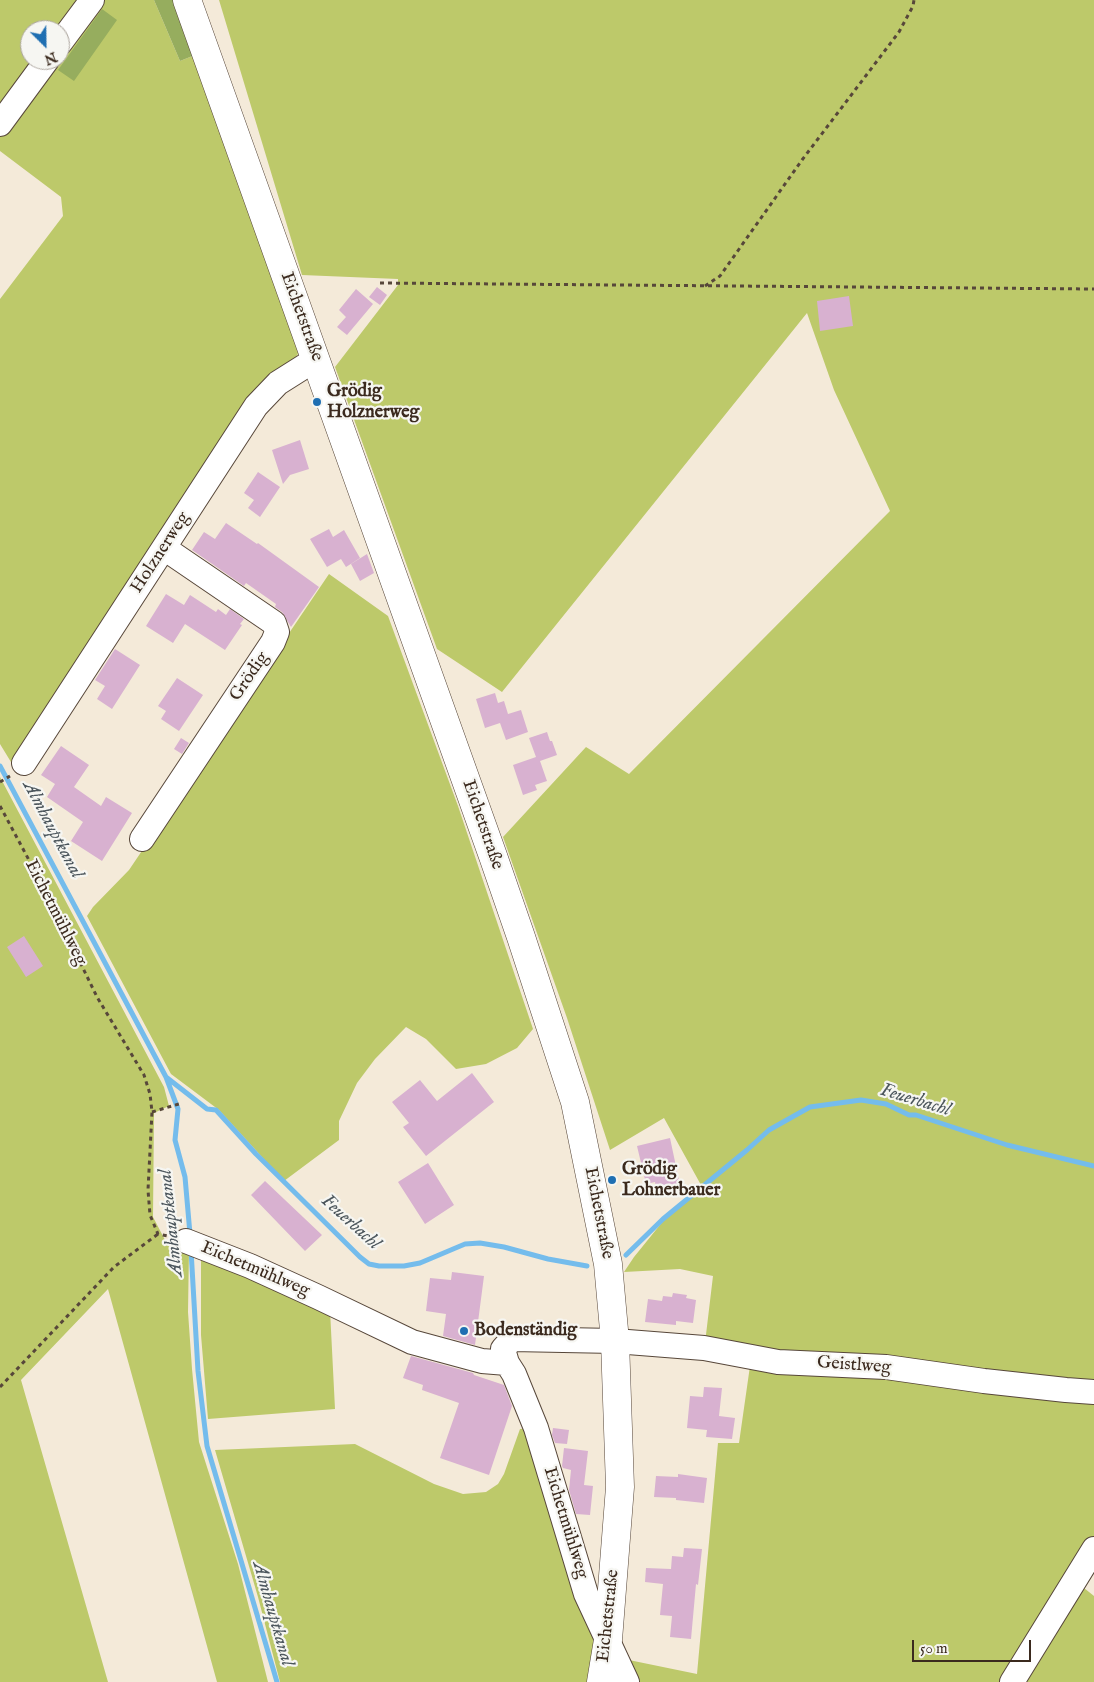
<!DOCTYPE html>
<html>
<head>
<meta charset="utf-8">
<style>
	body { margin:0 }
	#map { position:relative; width:1094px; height:1682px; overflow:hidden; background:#f4ead9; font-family:"IM FELL English",serif }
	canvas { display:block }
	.north { position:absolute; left:20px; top:20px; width:50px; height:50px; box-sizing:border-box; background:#f6f6f2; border:1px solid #aba49d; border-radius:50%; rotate:157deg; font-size:14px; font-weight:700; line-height:20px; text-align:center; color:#3b2a1e }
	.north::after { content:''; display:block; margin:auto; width:18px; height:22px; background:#1f6fb2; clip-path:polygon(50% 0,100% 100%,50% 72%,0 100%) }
	.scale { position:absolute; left:912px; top:1640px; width:119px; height:22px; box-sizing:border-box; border:2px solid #3b2a1e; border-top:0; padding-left:6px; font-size:15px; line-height:18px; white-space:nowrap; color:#3b2a1e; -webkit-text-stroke:4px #f6f6f2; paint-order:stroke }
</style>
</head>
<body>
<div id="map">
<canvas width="1094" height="1682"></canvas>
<div class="north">N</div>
<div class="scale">50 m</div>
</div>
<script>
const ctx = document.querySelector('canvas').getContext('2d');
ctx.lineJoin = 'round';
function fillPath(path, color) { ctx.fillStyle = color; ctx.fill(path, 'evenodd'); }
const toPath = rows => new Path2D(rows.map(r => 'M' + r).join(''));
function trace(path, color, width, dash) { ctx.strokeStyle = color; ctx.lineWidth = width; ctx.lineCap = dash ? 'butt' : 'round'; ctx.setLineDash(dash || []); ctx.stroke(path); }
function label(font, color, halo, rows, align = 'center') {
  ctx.font = font + ' "IM FELL English",serif'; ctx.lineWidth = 4.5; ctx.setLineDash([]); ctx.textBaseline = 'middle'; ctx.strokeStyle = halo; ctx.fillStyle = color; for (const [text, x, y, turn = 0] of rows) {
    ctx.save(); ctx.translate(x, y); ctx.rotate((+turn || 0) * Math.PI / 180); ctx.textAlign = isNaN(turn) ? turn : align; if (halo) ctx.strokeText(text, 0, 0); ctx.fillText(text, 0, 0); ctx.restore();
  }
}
fillPath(toPath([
	[0,0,154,0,180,61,195,55,300,350,290,368,14,767,0,744,0,299,63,216,61,197,0,151],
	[30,30,60,30,60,60,30,60],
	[219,0,1094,0,1094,1573,1084,1588,1094,1596,1094,1682,634,1682,624,1659,697,1674,718,1443,739,1443,752,1352,705,1343,713,1276,680,1269,624,1272,634,1257,668,1215,701,1185,664,1118,610,1150,567,1018,503,837,586,747,629,774,890,511,834,390,807,313,502,692,437,649,335,367,398,285,398,279,302,275],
	[329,574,388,616,458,806,533,1029,517,1048,486,1064,456,1069,426,1039,406,1027,375,1059,357,1083,339,1121,339,1140,284,1181,219,1110,171,1074,87,916,93,907,129,870],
	[0,777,164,1087,169,1106,154,1113,153,1217,165,1240,189,1249,188,1312,192,1369,199,1442,238,1564,268,1682,217,1682,108,1289,21,1380,108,1682,0,1682],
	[201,1254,330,1310,335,1409,208,1419,201,1335],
	[529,1428,598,1642,592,1682,280,1682,258,1597,215,1450,355,1444,434,1484,463,1494,486,1492,498,1484,504,1474,520,1429]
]), '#bdc96a');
fillPath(toPath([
	[154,0,174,0,195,55,180,61],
	[102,9,117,20,74,81,58,70]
]), '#96ad5e');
trace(toPath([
	[0,766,166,1077,178,1109,175,1140,185,1177,190,1234],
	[166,1077,207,1109,216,1110,256,1154,360,1257,369,1264,379,1266,404,1266,420,1263,465,1244,480,1243,504,1247,548,1259,587,1266],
	[191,1250,198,1371,207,1446,277,1682],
	[626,1255,663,1219,747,1150,769,1130,810,1107,861,1100,886,1104,909,1115,916,1115,1007,1145,1094,1166]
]), '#74bcec', 5);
fillPath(toPath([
	[377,287,387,295,380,305,369,297],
	[356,289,373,304,347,335,337,327,346,317,339,310],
	[849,296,853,326,820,331,817,301],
	[300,440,309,469,290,475,283,484,272,450],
	[258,472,280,487,260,517,248,508,254,500,244,493],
	[226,523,257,544,258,543,319,587,291,627,282,612,275,607,276,604,246,583,244,586,192,550,204,532,215,539],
	[329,529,333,537,344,530,360,558,346,567,341,559,327,567,310,539],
	[367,554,374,573,360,581,351,564],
	[166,594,184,605,190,595,216,612,218,609,226,615,230,609,244,619,240,624,242,625,225,650,185,624,173,643,146,626],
	[115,649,140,665,112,709,97,699,105,686,95,680],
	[177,678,203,695,179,731,161,719,166,711,158,706],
	[495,693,498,703,504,701,508,714,521,710,528,732,506,740,500,723,485,728,476,699],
	[547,732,550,741,552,741,557,755,540,761,547,781,535,785,537,790,523,795,513,765,536,757,529,738],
	[181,738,189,743,182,754,174,749],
	[61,746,89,765,74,787,101,806,106,797,132,813,102,861,71,841,83,822,47,797,55,784,41,775],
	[24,936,43,966,26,977,7,947],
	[472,1073,494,1102,426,1156,403,1127,409,1123,392,1102,420,1080,437,1101],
	[670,1138,681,1190,658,1195,655,1182,646,1184,637,1146],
	[428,1163,454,1205,425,1224,398,1182],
	[265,1181,322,1235,305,1251,251,1195],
	[452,1272,484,1276,475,1345,443,1336,446,1314,426,1311,430,1278,451,1280],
	[673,1293,687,1295,686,1298,696,1300,693,1323,676,1321,676,1325,645,1322,648,1299,662,1301,663,1296,672,1297],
	[411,1356,473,1373,474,1375,504,1385,512,1406,489,1475,440,1458,459,1403,422,1390,423,1385,403,1378],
	[704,1387,722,1388,719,1416,735,1418,732,1439,706,1437,707,1430,687,1428,690,1396,703,1397],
	[553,1428,569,1430,567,1444,555,1443,552,1435],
	[564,1448,588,1451,584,1485,593,1486,590,1515,576,1514,569,1490,571,1470,563,1468,562,1466],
	[678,1474,707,1478,704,1503,676,1500,676,1498,654,1497,656,1476,678,1477],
	[684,1548,702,1549,698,1585,696,1584,691,1639,670,1637,672,1616,660,1615,663,1584,645,1582,646,1568,671,1569,672,1556,683,1557]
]), '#d8b1d0');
const minor = toPath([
	[60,43,92,0],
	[0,124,47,60],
	[24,763,256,406,278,383,316,359],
	[142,839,273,642,277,632,274,623,164,548],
	[186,1241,250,1266,318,1297,412,1342,482,1361,507,1363,514,1374,536,1428,586,1594,627,1682],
	[507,1363,503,1349,512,1339,615,1341,704,1348,778,1362,886,1367,984,1381,1066,1390,1094,1392],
	[1012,1682,1094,1549]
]);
const major = toPath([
	[187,0,493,856,521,937,575,1102,608,1264,615,1341,620,1487,608,1640,601,1682]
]);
trace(minor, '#57473a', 26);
trace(major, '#57473a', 29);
trace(toPath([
	[380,283,1094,289],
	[705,286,720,276,802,160,899,32,913,6,914,0],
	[0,782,10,776],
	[0,806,45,890,97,997,144,1075,150,1094,152,1112,148,1190,150,1215,158,1234,168,1236],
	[152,1112,182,1103],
	[0,1387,114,1267,158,1234]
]), '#57473a', 3, [4, 4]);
trace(minor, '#fff', 24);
trace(major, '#fff', 28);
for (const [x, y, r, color] of [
	[317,402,5,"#1f6fb2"],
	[612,1180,5,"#1f6fb2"],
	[464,1331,5,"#1f6fb2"]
]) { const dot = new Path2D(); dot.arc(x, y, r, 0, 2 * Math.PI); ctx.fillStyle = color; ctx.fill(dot); trace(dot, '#f6f6f2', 2); }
label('18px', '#3b2a1e', '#f6f6f2', [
	["Eichetstraße",301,317,70],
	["Holznerweg",161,553,-57],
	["Grödig",250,677,-56],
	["Eichetstraße",482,825,71],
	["Eichetmühlweg",55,913,63],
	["Eichetstraße",598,1213,79],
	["Eichetmühlweg",255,1270,23],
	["Geistlweg",854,1366,4],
	["Eichetmühlweg",565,1523,73],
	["Eichetstraße",609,1616,-84]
]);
label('bold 18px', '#3b2a1e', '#f6f6f2', [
	["Grödig",327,392],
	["Holznerweg",327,413],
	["Grödig",622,1170],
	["Lohnerbauer",622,1191],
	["Bodenständig",474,1331]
], 'left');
label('italic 19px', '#4c565c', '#f6f6f2', [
	["Almhauptkanal",52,830,62],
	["Feuerbachl",915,1101,17],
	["Almhauptkanal",172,1223,-96],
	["Feuerbachl",350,1223,42],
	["Almhauptkanal",272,1614,74]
]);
</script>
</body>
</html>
